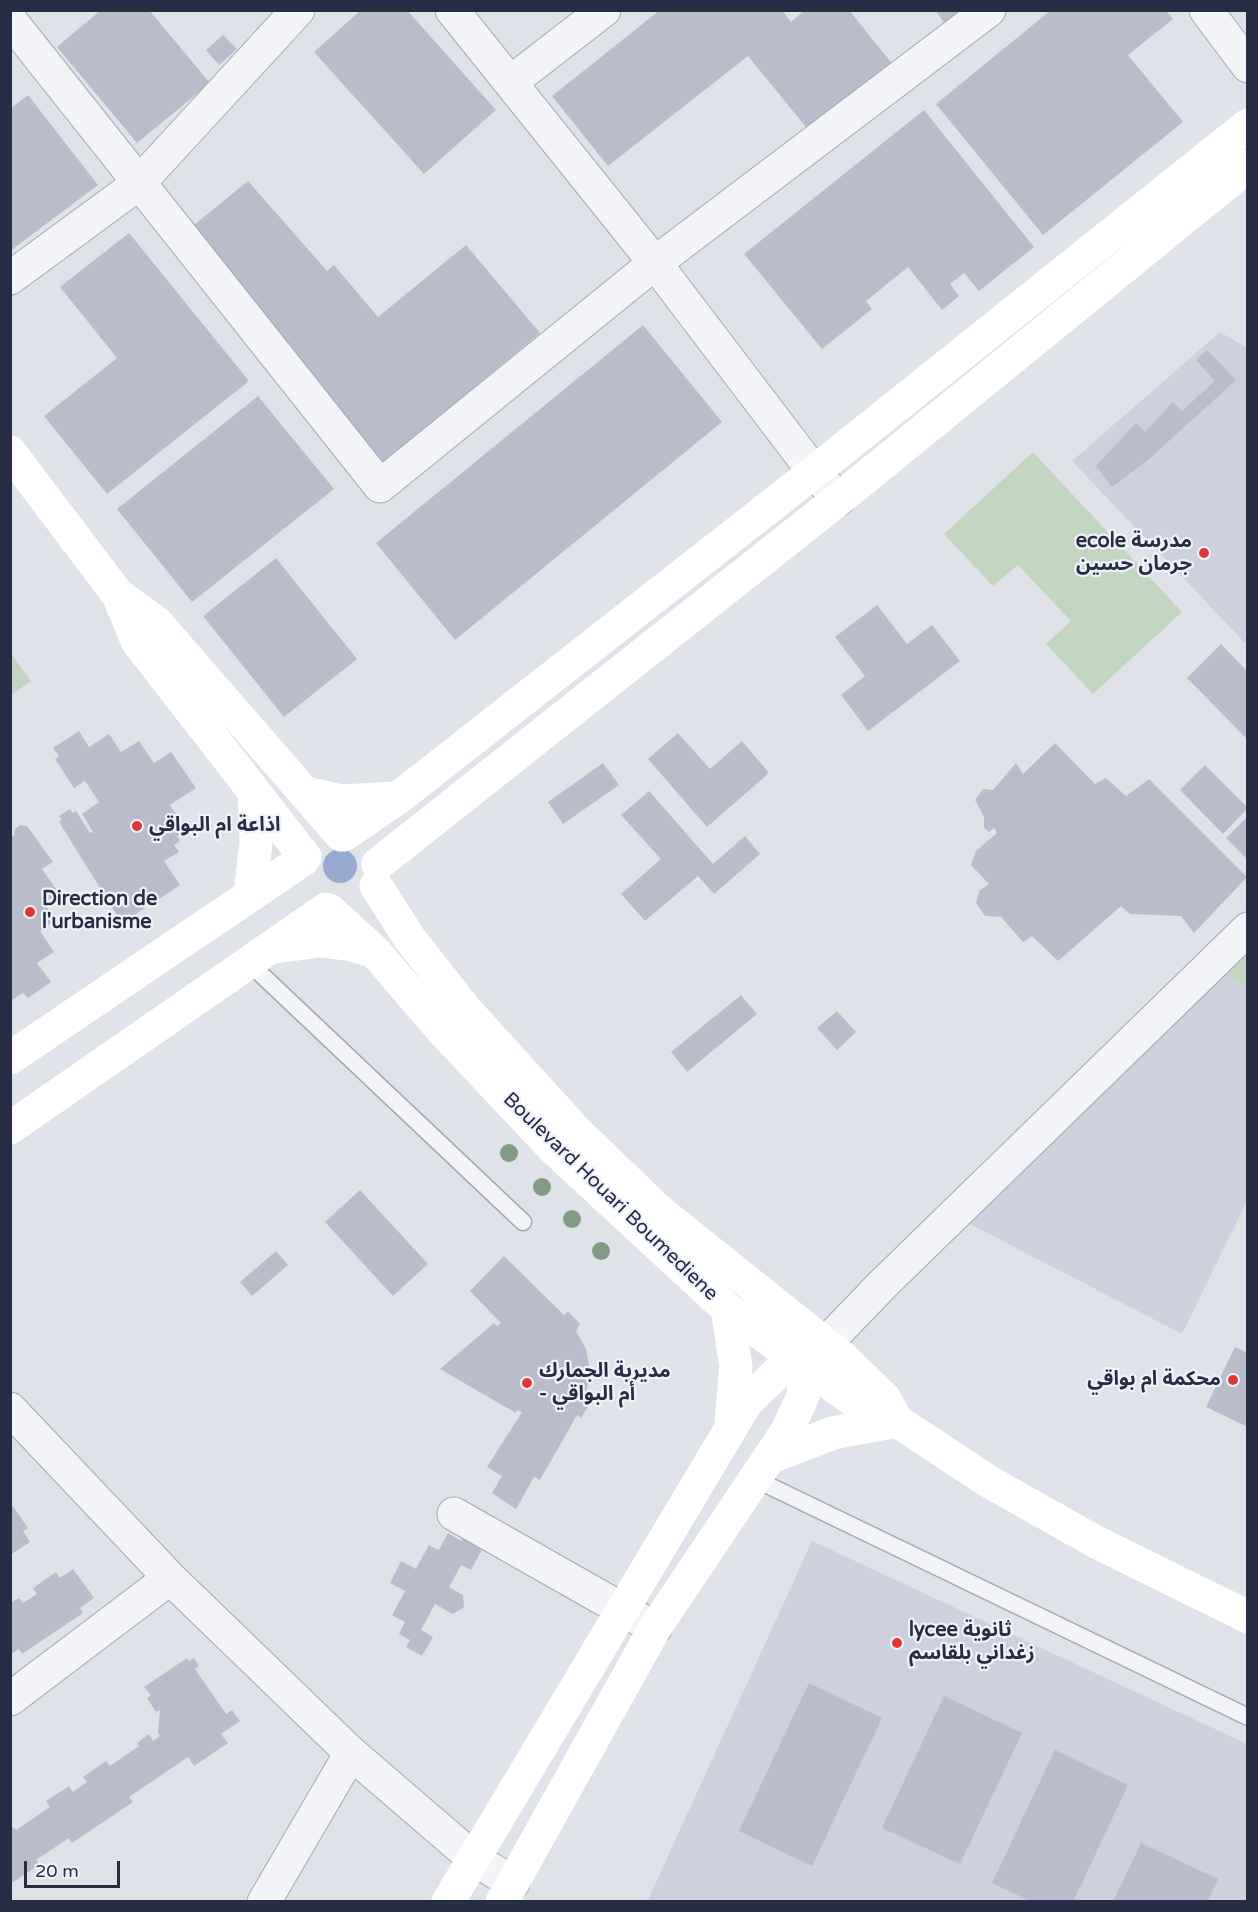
<!DOCTYPE html>
<html>
<head>
<meta charset="utf-8">
<style>
	body { margin:0 }
	#map { position:relative; width:1258px; height:1912px; overflow:hidden; background:#e0e2ea; font-family:"Varela Round",sans-serif }
	canvas { display:block }
	.frame { position:absolute; inset:0; border:12px solid #262d44; pointer-events:none }
	.scale { position:absolute; left:24px; top:1861px; width:96px; height:27px; box-sizing:border-box; border:3px solid #262d44; border-top:0; padding-left:8px; font-size:18px; line-height:21px; white-space:nowrap; color:#262d44; -webkit-text-stroke:4px #eff2f8; paint-order:stroke }
</style>
</head>
<body>
<div id="map">
<canvas width="1258" height="1912"></canvas>
<div class="frame"></div>
<div class="scale">20 m</div>
</div>
<script>
const ctx = document.querySelector('canvas').getContext('2d');
ctx.lineJoin = 'round';
function fillPath(path, color) { ctx.fillStyle = color; ctx.fill(path, 'evenodd'); }
const toPath = rows => new Path2D(rows.map(r => 'M' + r).join(''));
function trace(path, color, width, dash) { ctx.strokeStyle = color; ctx.lineWidth = width; ctx.lineCap = dash ? 'butt' : 'round'; ctx.setLineDash(dash || []); ctx.stroke(path); }
function label(font, color, halo, rows, align = 'center') {
  ctx.font = font + ' "Varela Round","Noto Sans Arabic",sans-serif'; ctx.lineWidth = 4.5; ctx.setLineDash([]); ctx.textBaseline = 'middle'; ctx.strokeStyle = halo; ctx.fillStyle = color; for (const [text, x, y, turn = 0] of rows) {
    ctx.save(); ctx.translate(x, y); ctx.rotate((+turn || 0) * Math.PI / 180); ctx.textAlign = isNaN(turn) ? turn : align; if (halo) ctx.strokeText(text, 0, 0); ctx.fillText(text, 0, 0); ctx.restore();
  }
}
fillPath(toPath([
	[1220,332,1247,348,1247,645,1072,461],
	[1222,974,1247,985,1247,1201,1182,1334,970,1224],
	[812,1541,1247,1744,1247,1901,647,1902]
]), '#cdd1dd');
fillPath(toPath([
	[1033,452,1182,612,1093,694,1046,644,1071,621,1018,565,993,586,944,534],
	[10,652,31,681,11,695,10,695],
	[1247,949,1247,985,1222,974]
]), '#c2d5c0');
fillPath(toPath([
	'323 866a17 17 0 1 1 34 0a17 17 0 1 1-34 0Z'
]), '#97a9ce');
fillPath(toPath([
	[101,10,149,10,210,83,137,143,57,47],
	[361,10,407,10,496,110,424,174,314,52],
	[660,10,782,10,791,22,805,10,849,10,894,66,810,132,748,56,608,166,552,96],
	[935,10,971,10,948,28],
	[1051,10,1165,10,1173,19,1128,55,1183,122,1043,235,936,104],
	[223,35,237,49,219,65,206,50],
	[28,95,98,185,10,251,10,109],
	[924,110,1034,247,979,291,964,273,950,284,959,296,942,310,908,267,866,301,872,309,822,349,744,254],
	[248,181,327,271,334,265,378,317,466,245,540,333,383,463,189,229],
	[129,233,249,381,107,494,44,416,117,358,60,287],
	[643,325,722,422,455,640,376,543],
	[1207,350,1236,380,1149,459,1112,487,1096,466,1136,423,1145,432,1173,402,1182,411,1215,381,1196,360],
	[258,396,334,489,192,602,117,509],
	[276,558,357,659,284,717,203,616],
	[877,605,907,644,932,625,960,661,868,731,841,695,865,676,835,637],
	[1221,644,1248,672,1248,740,1187,678],
	[79,731,89,747,109,734,121,752,139,741,154,763,171,752,196,788,170,805,187,830,177,836,180,841,174,845,179,852,164,861,180,885,156,901,150,892,139,899,145,908,122,923,59,822,62,820,59,816,70,809,73,813,76,811,90,833,93,832,82,814,99,802,85,781,74,788,55,759,59,756,53,748],
	[678,733,710,769,742,741,769,773,707,827,648,759],
	[1055,743,1095,784,1106,778,1126,796,1149,779,1247,877,1194,933,1181,916,1130,914,1121,906,1058,961,1032,936,1023,942,1001,917,985,916,976,903,979,891,989,884,971,865,976,851,997,833,994,828,989,832,984,828,984,817,975,800,983,789,993,790,1016,763,1023,774],
	[603,763,619,785,563,824,548,802],
	[1205,765,1248,808,1223,834,1180,790],
	[649,791,713,864,745,836,760,854,714,894,698,876,645,921,621,894,661,859,621,815],
	[1248,816,1248,860,1226,838],
	[20,825,27,826,53,862,42,869,59,893,44,903,56,920,40,931,54,952,37,963,51,982,28,998,23,993,10,1001,10,835,14,836,15,829],
	[741,995,757,1014,687,1072,671,1052],
	[837,1011,856,1032,837,1050,817,1028],
	[360,1190,428,1264,393,1296,325,1222],
	[276,1251,288,1265,252,1296,240,1282],
	[504,1256,564,1315,568,1311,580,1324,576,1331,586,1349,590,1370,586,1396,590,1399,589,1405,581,1418,577,1415,540,1480,534,1477,516,1509,492,1493,502,1476,487,1467,522,1412,517,1410,516,1413,440,1369,494,1323,497,1326,501,1323,470,1291],
	[1235,1347,1248,1353,1248,1427,1206,1407],
	[10,1502,28,1528,23,1531,30,1542,10,1555],
	[448,1533,461,1541,465,1533,485,1544,471,1570,461,1565,449,1587,463,1595,464,1607,453,1614,435,1604,421,1630,433,1637,422,1656,406,1647,410,1640,399,1634,405,1622,392,1615,405,1591,390,1583,401,1561,416,1569,429,1545,439,1550],
	[73,1569,94,1598,80,1608,83,1613,22,1654,19,1649,10,1655,10,1603,19,1598,23,1603,37,1594,33,1588,56,1572,60,1578],
	[187,1658,189,1661,194,1658,199,1666,195,1669,226,1714,232,1710,240,1721,221,1734,228,1743,194,1766,188,1757,129,1797,133,1802,72,1843,69,1838,36,1860,39,1865,10,1884,10,1825,16,1830,50,1807,46,1801,69,1786,73,1792,87,1782,83,1777,106,1761,110,1766,139,1746,137,1743,149,1734,153,1741,160,1736,158,1733,160,1710,156,1712,147,1698,151,1695,144,1687],
	[809,1683,882,1718,812,1866,739,1831],
	[944,1696,1022,1733,960,1864,882,1828],
	[1055,1750,1128,1785,1073,1902,1032,1902,992,1883],
	[1141,1843,1218,1879,1207,1902,1113,1902]
]), '#b9bdcb');
const lane = toPath([
	[247,961,523,1222],
	[753,1478,1248,1717]
]);
const street = toPath([
	[452,10,655,263,814,472,839,499],
	[1206,10,1248,66],
	[10,20,380,486,655,263,989,10],
	[511,82,604,10],
	[10,278,138,184,298,10],
	[806,1364,883,1284,1248,929],
	[10,1409,170,1578,351,1753,473,1858,513,1883],
	[454,1514,655,1628],
	[10,1699,170,1578],
	[264,1902,351,1753]
]);
trace(lane, '#a4a8b5', 19);
trace(street, '#a4a8b5', 35);
trace(lane, '#f3f4f8', 16);
trace(street, '#f3f4f8', 33);
trace(toPath([
	[10,452,118,595,137,641,305,857],
	[118,595,157,623,341,835],
	[306,793,342,801,396,798],
	[344,835,398,798,814,472,1248,125],
	[378,864,839,499,1248,166],
	[376,886,410,939,466,1010,578,1133,659,1211,844,1359,885,1399,896,1420],
	[250,894,256,843,254,792],
	[329,910,375,952,442,1030,554,1149,727,1309,853,1400,897,1421,988,1481,1096,1542,1248,1617],
	[275,947,320,941,348,944,375,952],
	[10,1058,304,859],
	[10,1128,326,909],
	[727,1309,736,1367,731,1423],
	[771,1457,833,1433,897,1421],
	[448,1902,746,1403,780,1370,805,1365,803,1396,787,1431,655,1628,502,1902]
]), '#fff', 33);
ctx.fillStyle = '#819b85';
for (const [x, y] of [
	[509,1153],
	[542,1187],
	[572,1219],
	[601,1251]
]) { ctx.beginPath(); ctx.arc(x, y, 9, 0, 2 * Math.PI); ctx.fill(); }
for (const [x, y, r, color] of [
	[1204,553,6,"#dd3737"],
	[137,826,6,"#dd3737"],
	[30,912,6,"#dd3737"],
	[1233,1380,6,"#dd3737"],
	[527,1383,6,"#dd3737"],
	[897,1643,6,"#dd3737"]
]) { const dot = new Path2D(); dot.arc(x, y, r, 0, 2 * Math.PI); ctx.fillStyle = color; ctx.fill(dot); trace(dot, '#eff2f8', 2); }
label('bold 20px', '#262d44', '#eff2f8', [
	["ecole مدرسة",1192,542,"right"],
	["جرمان حسين",1192,565,"right"],
	["اذاعة ام البواقي",149,826],
	["Direction de",42,900],
	["l'urbanisme",42,923],
	["مديرية الجمارك",539,1372],
	["- أم البواقي",539,1395],
	["محكمة ام بواقي",1221,1380,"right"],
	["lycee ثانوية",909,1631],
	["زغداني بلقاسم",909,1654]
], 'left');
label('20px', '#262d44', '#eff2f8', [
	["Boulevard Houari Boumediene",610,1197,44]
]);
</script>
</body>
</html>
